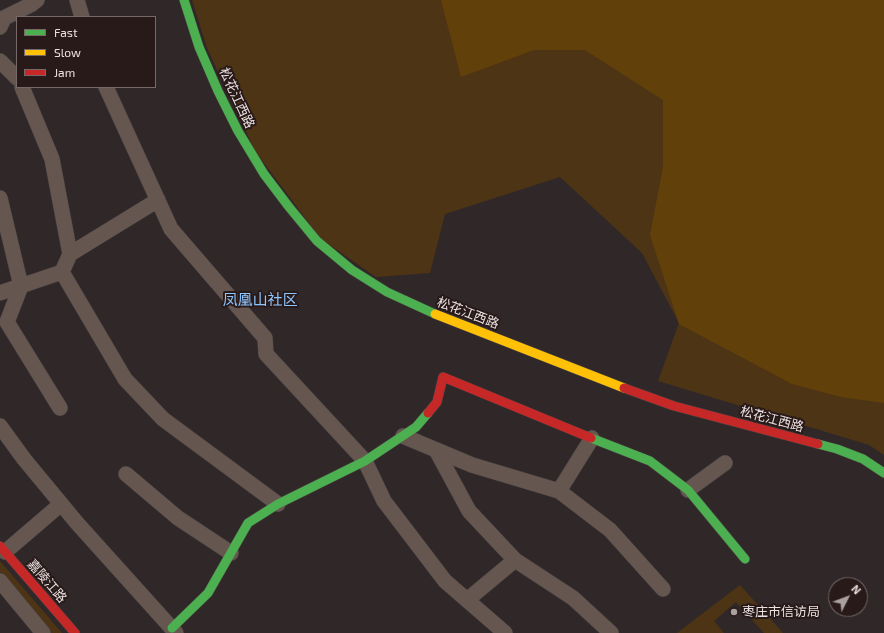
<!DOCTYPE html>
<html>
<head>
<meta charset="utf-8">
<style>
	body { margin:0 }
	#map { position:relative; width:884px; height:633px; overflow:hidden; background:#302828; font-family:"Exo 2",sans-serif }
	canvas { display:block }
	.legend { position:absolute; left:16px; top:16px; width:140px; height:72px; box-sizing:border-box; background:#291a1a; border:1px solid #776969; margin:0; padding:5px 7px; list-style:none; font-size:12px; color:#ebe0e0 }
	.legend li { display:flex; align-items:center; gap:8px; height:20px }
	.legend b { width:20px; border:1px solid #776969 }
	.north { position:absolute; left:828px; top:577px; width:40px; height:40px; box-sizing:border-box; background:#291a1a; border:1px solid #776969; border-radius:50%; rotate:48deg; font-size:11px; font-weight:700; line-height:16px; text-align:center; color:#ebe0e0 }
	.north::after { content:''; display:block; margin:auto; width:14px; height:18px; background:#aaa0a0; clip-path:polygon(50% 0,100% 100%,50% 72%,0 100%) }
</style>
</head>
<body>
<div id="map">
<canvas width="884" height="633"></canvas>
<ul class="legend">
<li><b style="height:5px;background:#4caf50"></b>Fast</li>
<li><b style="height:5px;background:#ffc107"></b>Slow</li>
<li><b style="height:5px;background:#c62828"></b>Jam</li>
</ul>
<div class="north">N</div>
</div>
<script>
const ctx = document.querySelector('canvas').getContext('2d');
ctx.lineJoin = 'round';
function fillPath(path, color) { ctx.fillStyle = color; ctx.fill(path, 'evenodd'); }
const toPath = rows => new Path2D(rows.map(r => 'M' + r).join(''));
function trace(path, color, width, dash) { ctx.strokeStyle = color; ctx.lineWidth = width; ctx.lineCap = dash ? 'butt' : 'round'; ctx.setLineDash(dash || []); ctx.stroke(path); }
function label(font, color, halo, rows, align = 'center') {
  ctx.font = font + ' "Exo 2","Noto Sans SC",sans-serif'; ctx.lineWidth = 4; ctx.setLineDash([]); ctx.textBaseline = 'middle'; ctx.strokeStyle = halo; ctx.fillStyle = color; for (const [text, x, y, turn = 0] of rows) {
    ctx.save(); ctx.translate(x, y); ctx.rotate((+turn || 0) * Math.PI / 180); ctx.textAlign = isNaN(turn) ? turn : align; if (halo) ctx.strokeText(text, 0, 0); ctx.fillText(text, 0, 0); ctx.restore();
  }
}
fillPath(toPath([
	[192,0,884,0,884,455,869,445,658,381,679,323,642,253,560,177,445,214,430,273,376,277,321,239,255,151,207,48],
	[0,561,62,633,51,633,0,572],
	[740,585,783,633,764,633,736,602,714,621,724,633,677,633]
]), '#4d3415');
fillPath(toPath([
	[441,0,884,0,884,403,841,397,792,384,679,324,650,235,663,167,663,100,585,50,534,50,461,77]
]), '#62400a');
const street = toPath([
	[77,0,82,17],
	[0,27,4,18,32,4,37,0],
	[0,61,17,78],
	[22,87,52,159,70,254],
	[106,87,171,229,265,338,266,354,365,461,384,501,445,581,505,633],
	[0,198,21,286,7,322,60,408],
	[62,272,125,379,163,419,278,504],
	[0,293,62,272,70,254,158,200],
	[0,426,24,459,77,523,176,633],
	[403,436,472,465,559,491,592,438],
	[436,450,469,511,515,560,573,598,611,633],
	[126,474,178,518,231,553],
	[688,490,725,463],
	[559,491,610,530,663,589],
	[5,552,61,504],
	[0,581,43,633],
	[467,600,515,560]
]);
const fast = toPath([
	[184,0,199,47,218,91,238,131,264,174,289,207,317,241,352,270,387,292,435,314],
	[591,438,650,461,688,490,745,559],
	[818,444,837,449,863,459,884,473],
	[172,628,208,593,248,523,278,504,365,461,416,427,428,413]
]);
const slow = toPath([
	[435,314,624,388]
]);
const jam = toPath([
	[624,388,674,406,818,444],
	[428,413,437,402,443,377,591,438],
	[0,546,75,633]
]);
trace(street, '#494343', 16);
trace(fast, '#494343', 10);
trace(slow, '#494343', 10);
trace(jam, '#494343', 10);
trace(street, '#665650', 15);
trace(fast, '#4caf50', 9);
trace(slow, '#ffc107', 9);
trace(jam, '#c62828', 9);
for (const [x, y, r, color] of [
	[734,612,4,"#aaa0a0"]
]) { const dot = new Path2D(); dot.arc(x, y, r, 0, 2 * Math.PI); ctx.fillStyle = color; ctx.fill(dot); trace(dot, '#291a1a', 1.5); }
label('13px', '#ebe0e0', '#291a1a', [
	["松花江西路",237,98,65],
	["松花江西路",468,313,21],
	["松花江西路",772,419,15],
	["嘉陵江路",47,581,49]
]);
label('13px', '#ebe0e0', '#291a1a', [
	["枣庄市信访局",742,612]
], 'left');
label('15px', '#8dc5fe', '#291a1a', [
	["凤凰山社区",260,300]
]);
</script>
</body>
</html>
